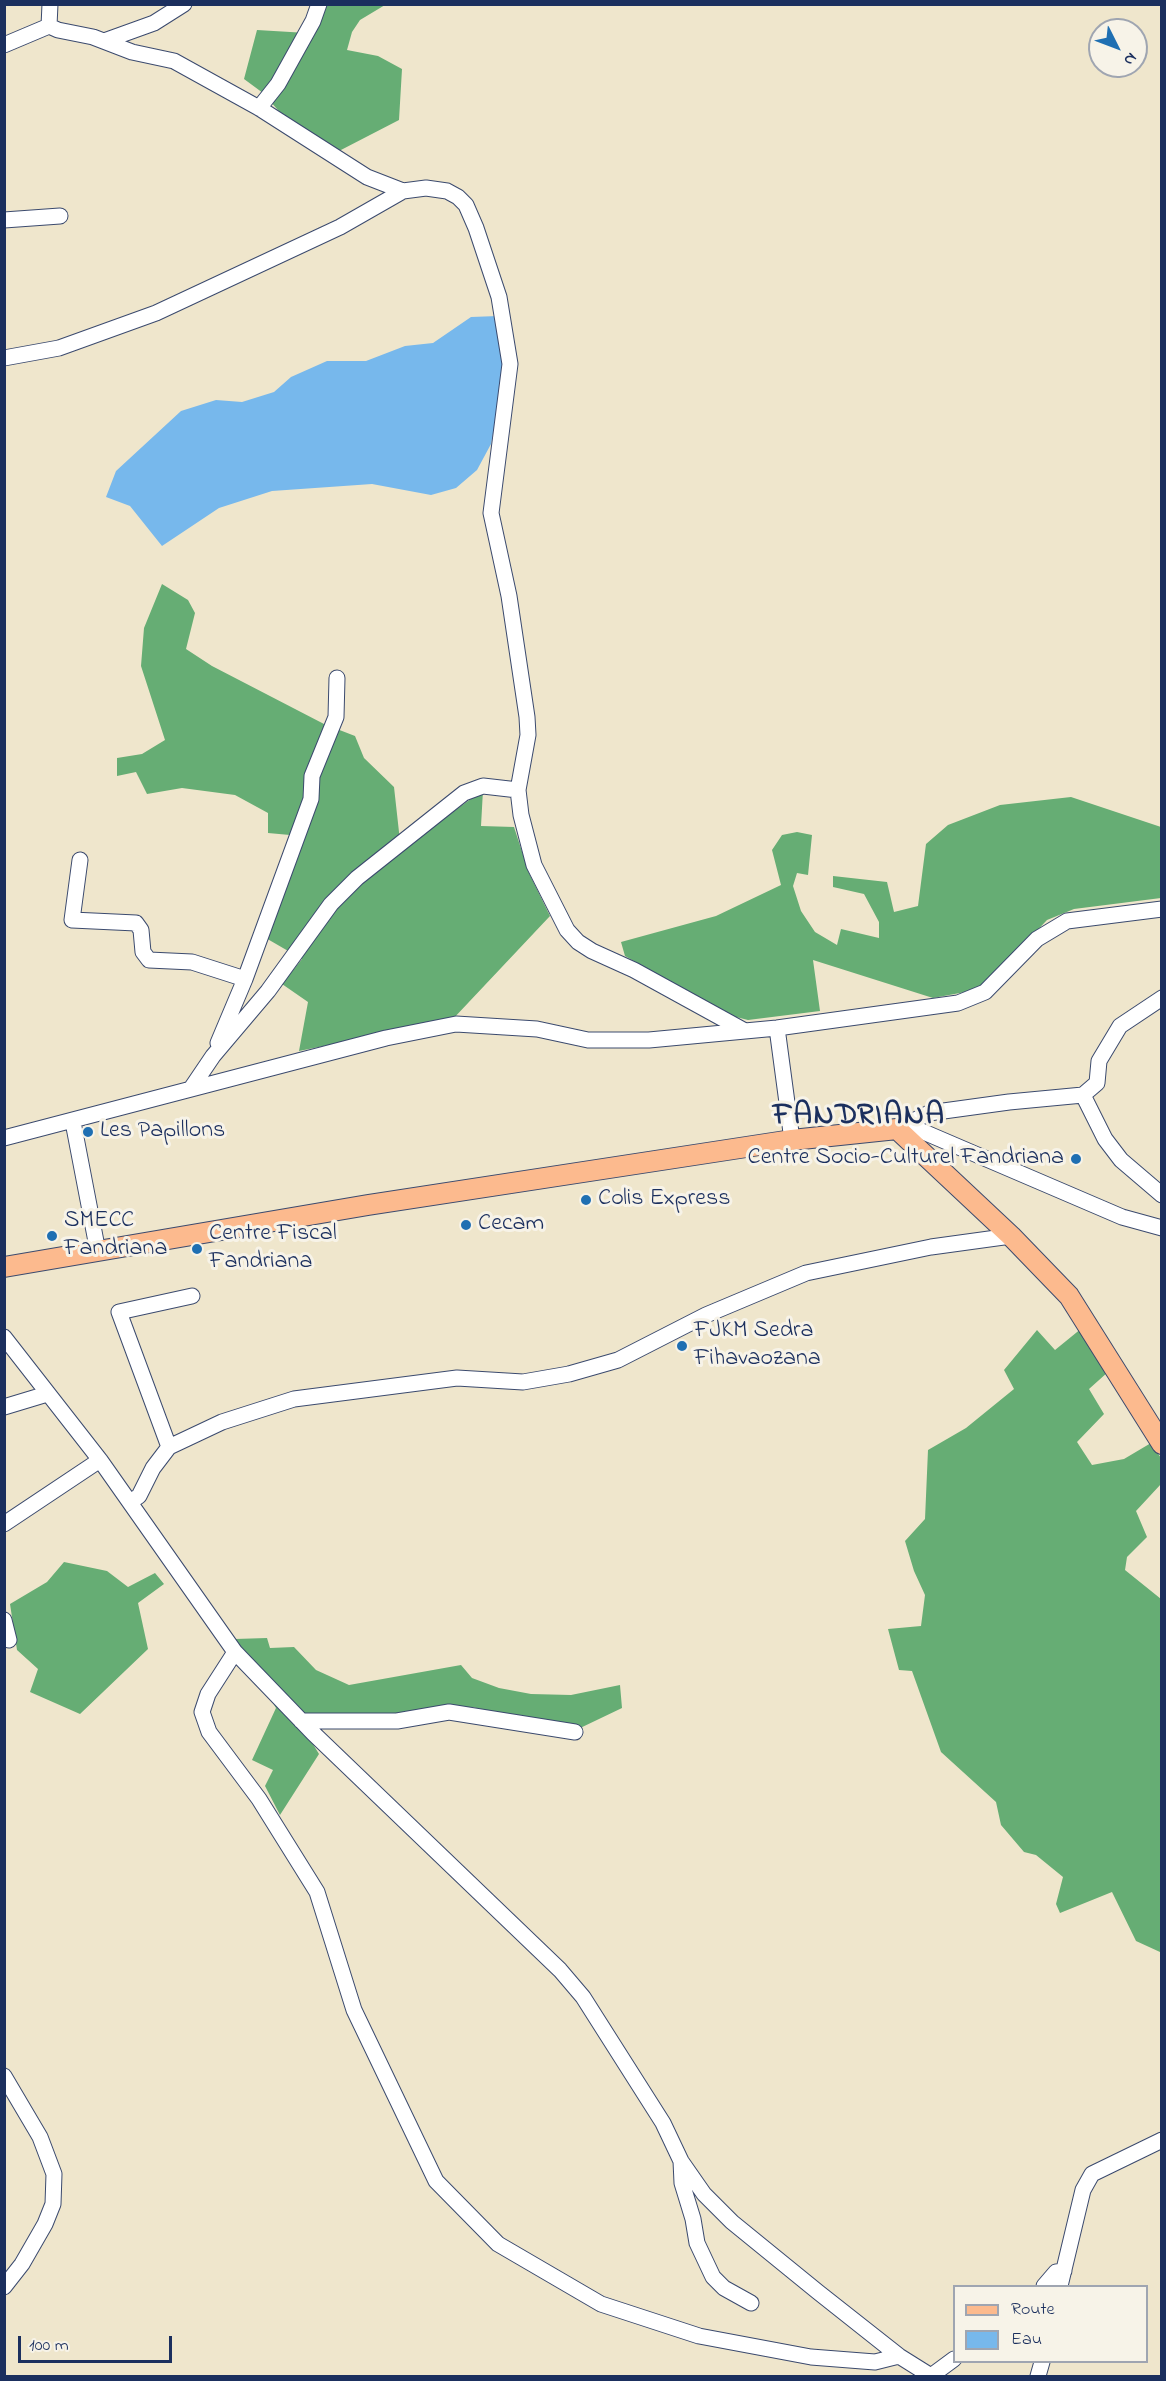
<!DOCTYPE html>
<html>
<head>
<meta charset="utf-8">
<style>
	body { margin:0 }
	#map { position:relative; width:1166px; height:2381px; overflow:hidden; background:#efe6cc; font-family:"Indie Flower",sans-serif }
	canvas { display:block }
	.frame { position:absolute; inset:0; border:6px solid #1b2f5e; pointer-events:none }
	.legend { position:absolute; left:953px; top:2285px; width:195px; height:78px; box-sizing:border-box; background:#f7f3e8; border:2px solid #9fa5b1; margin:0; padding:8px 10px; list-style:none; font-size:18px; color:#1b2f5e }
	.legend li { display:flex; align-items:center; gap:12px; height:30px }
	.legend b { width:30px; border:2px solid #9fa5b1 }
	.north { position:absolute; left:1088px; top:18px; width:60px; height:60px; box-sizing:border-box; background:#f7f3e8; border:2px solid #9fa5b1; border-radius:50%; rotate:132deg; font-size:16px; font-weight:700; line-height:24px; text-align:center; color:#1b2f5e }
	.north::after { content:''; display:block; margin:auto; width:21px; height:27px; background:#1f6fb2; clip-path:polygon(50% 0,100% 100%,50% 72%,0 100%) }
	.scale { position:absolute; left:18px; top:2336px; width:154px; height:27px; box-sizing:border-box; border:3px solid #1b2f5e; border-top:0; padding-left:8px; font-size:18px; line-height:21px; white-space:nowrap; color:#1b2f5e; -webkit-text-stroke:4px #f7f3e8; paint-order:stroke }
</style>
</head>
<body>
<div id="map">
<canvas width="1166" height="2381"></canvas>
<div class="frame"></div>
<ul class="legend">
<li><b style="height:8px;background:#fcba8e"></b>Route</li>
<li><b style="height:16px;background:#77b8ec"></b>Eau</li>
</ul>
<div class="north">N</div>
<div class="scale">100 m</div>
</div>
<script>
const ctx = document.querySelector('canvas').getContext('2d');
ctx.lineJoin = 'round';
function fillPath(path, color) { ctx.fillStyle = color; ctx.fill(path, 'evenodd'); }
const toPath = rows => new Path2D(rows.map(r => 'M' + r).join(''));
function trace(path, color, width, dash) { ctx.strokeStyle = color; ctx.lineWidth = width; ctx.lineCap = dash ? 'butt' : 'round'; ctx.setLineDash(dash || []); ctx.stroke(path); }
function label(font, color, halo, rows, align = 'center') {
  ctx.font = font + ' "Indie Flower",sans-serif'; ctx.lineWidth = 6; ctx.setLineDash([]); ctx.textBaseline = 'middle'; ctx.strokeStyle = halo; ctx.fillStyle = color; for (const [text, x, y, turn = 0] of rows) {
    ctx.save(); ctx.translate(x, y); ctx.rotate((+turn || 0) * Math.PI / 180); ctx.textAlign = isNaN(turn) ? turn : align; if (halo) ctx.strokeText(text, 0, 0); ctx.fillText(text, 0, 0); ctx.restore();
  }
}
fillPath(toPath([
	[323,5,385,5,360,20,352,32,347,50,378,56,402,69,399,120,339,151,284,117,263,93,244,79,257,30,307,33],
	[162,584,188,600,195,613,186,649,212,666,324,724,355,736,364,758,394,787,401,850,483,790,481,826,514,827,529,873,550,916,452,1020,299,1051,308,1002,282,984,302,959,264,937,301,836,268,833,268,813,235,795,182,788,147,794,136,772,117,776,117,758,142,754,165,740,141,666,144,628],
	[1071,797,1161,827,1161,898,1074,909,1047,920,991,979,976,990,933,998,813,960,820,1011,748,1020,728,1015,625,956,621,942,716,916,781,885,772,850,782,835,797,832,812,835,808,875,797,873,793,886,801,911,815,932,837,945,841,929,879,938,879,922,864,894,833,887,833,876,887,882,894,912,918,906,926,844,948,825,1000,805],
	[1082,1328,1108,1372,1089,1389,1104,1414,1077,1442,1092,1465,1124,1459,1151,1443,1161,1458,1161,1484,1136,1511,1147,1537,1127,1557,1125,1570,1161,1599,1160,1952,1136,1941,1112,1892,1060,1913,1056,1904,1063,1877,1036,1855,1024,1852,1001,1825,996,1802,941,1752,912,1671,899,1670,888,1629,921,1626,925,1595,914,1571,905,1541,925,1519,928,1450,966,1428,1014,1389,1004,1370,1037,1330,1055,1350],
	[64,1562,107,1571,128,1587,155,1573,164,1584,138,1603,148,1649,80,1714,30,1692,38,1669,17,1650,10,1604,47,1582],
	[267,1638,270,1648,294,1647,316,1670,349,1685,461,1665,472,1678,499,1688,531,1694,571,1695,620,1685,622,1708,576,1730,472,1707,413,1720,300,1723,319,1754,280,1815,265,1786,273,1770,252,1760,276,1708,235,1639]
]), '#66ad74');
fillPath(toPath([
	[498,316,503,356,501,392,491,444,477,470,456,488,431,495,372,484,272,491,219,508,162,546,130,506,106,497,116,471,181,411,216,400,242,402,274,392,291,377,327,361,366,361,405,346,433,343,471,317]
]), '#77b8ec');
const minor = toPath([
	[49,26,58,30,93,37,132,52,174,61,259,108,367,177,403,191],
	[104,41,154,23,184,4],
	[4,45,49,26,50,4],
	[259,108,278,84,313,21,319,4],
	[4,220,60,216],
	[4,358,59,348,156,313,340,227,403,191,426,188,447,191,458,197,466,205,476,228,499,297,510,364,491,513,509,596,527,717,528,735,518,790,521,815,534,865,567,930,578,942,592,951,634,970,745,1031],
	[80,860,72,920,136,923,141,930,143,952,149,960,192,962,245,979],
	[777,1028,792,1140],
	[218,1043,245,979,311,799,312,776,336,717,337,678],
	[192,1087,213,1056,268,991,331,904,357,878,464,793,483,786,518,790],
	[1083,1095,1105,1139,1121,1160,1162,1195],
	[73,1122,98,1252],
	[897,1129,929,1113,1009,1102,1083,1095,1097,1083,1099,1061,1120,1026,1162,998],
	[900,1129,919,1130,1122,1217,1162,1228],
	[4,1138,386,1038,456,1024,537,1029,588,1040,649,1040,777,1028,958,1003,985,992,1037,939,1067,921,1162,909],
	[4,1337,100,1460,235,1652,313,1733,560,1970,583,1997,663,2123,681,2161,704,2194,732,2222,818,2292,899,2356,931,2376],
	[4,1407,47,1394],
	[169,1447,119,1312,192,1296],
	[130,1502,139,1496,153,1468,169,1447,222,1422,294,1399,457,1378,523,1382,569,1374,618,1360,706,1315,806,1273,931,1247,1011,1236],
	[4,1524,100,1460],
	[4,1620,9,1640],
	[235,1652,208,1694,202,1712,209,1732,259,1799,317,1892,354,2010,436,2181,498,2244,601,2304,699,2336,811,2357,875,2362,899,2356],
	[301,1721,397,1721,449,1712,575,1732],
	[4,2076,40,2137,54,2174,53,2204,45,2224,22,2264,4,2287],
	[681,2161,682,2183,693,2219,697,2243,713,2277,724,2288,751,2303],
	[1044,2286,1056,2272,1064,2271],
	[1060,2286,1083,2190,1092,2174,1162,2140],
	[931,2376,954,2359],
	[1038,2376,1042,2362]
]);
const major = toPath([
	[4,1267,368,1205,792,1140,897,1129,1011,1236,1069,1296,1162,1444]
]);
trace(minor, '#3b4a6e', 17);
trace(major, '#3b4a6e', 22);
trace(minor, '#fff', 15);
trace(major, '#fcba8e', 20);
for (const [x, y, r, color] of [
	[88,1132,6,"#1f6fb2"],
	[1076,1159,6,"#1f6fb2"],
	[586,1200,6,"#1f6fb2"],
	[466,1225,6,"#1f6fb2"],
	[52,1236,6,"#1f6fb2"],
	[197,1249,6,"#1f6fb2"],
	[682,1346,6,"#1f6fb2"]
]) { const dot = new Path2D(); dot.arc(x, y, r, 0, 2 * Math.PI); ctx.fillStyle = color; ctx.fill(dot); trace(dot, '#f7f3e8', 2); }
label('24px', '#1b2f5e', '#f7f3e8', [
	["Les Papillons",100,1132],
	["Centre Socio-Culturel Fandriana",1064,1159,"right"],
	["Colis Express",598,1200],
	["SMECC",64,1222],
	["Fandriana",64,1250],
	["Cecam",478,1225],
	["Centre Fiscal",209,1235],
	["Fandriana",209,1263],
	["FJKM Sedra",694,1332],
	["Fihavaozana",694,1360]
], 'left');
ctx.letterSpacing = '1.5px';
label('bold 30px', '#1b2f5e', '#f7f3e8', [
	["FANDRIANA",859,1118]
]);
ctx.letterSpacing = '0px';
</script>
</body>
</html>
